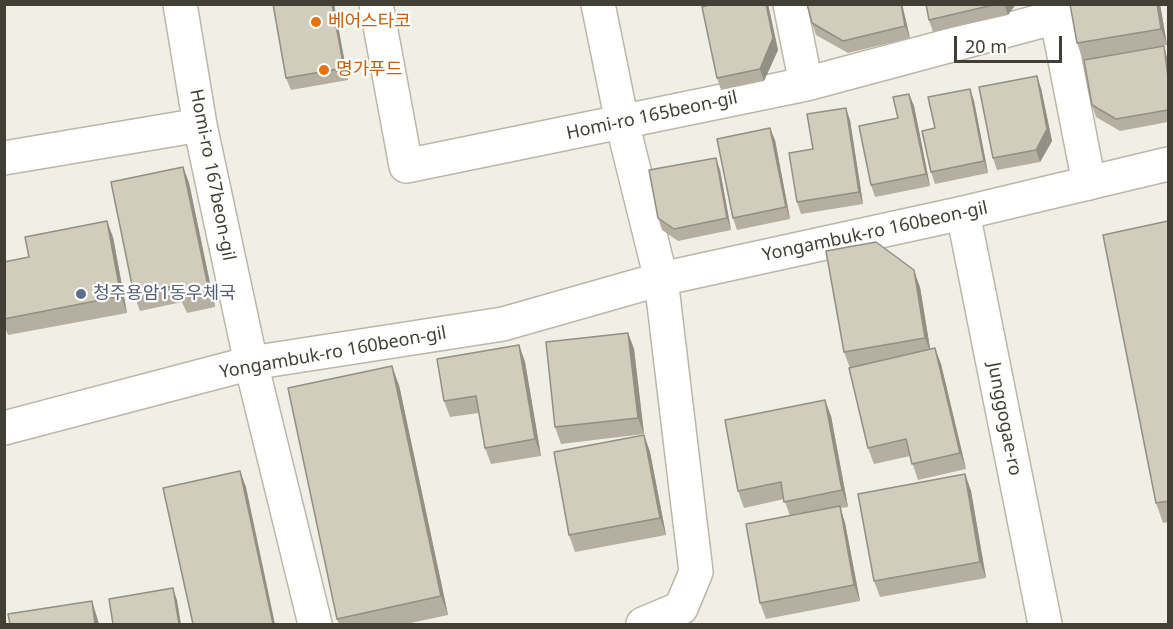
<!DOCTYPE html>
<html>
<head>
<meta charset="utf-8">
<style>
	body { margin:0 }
	#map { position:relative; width:1173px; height:629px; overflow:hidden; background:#f0efe5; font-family:"Noto Sans",sans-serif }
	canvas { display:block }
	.frame { position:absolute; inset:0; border:6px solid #423f35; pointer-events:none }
	.scale { position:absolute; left:954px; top:36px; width:108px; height:27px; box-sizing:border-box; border:3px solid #423f35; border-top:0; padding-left:8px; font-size:18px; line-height:21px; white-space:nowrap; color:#423f35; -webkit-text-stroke:4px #fff; paint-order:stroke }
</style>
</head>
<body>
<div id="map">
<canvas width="1173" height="629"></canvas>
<div class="frame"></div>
<div class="scale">20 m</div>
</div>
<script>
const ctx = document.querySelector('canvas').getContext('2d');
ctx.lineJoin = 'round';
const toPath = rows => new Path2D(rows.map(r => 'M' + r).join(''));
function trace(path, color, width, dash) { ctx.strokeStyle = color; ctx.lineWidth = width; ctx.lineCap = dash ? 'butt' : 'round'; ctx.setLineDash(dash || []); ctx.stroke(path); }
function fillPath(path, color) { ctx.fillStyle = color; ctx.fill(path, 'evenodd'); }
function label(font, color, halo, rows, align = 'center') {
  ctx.font = font + ' "Noto Sans","Noto Sans KR",sans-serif'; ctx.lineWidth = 4.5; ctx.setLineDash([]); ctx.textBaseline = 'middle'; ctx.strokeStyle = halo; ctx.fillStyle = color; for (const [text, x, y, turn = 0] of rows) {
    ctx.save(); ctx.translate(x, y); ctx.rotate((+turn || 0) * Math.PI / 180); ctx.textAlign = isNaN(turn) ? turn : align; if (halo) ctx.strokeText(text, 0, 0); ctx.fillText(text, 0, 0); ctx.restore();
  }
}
const minor = toPath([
	[180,4,200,125,251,363,315,624],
	[376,4,406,166,806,84,1056,17],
	[598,4,622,122,661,279],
	[790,4,806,84],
	[1054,4,1089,183],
	[4,158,200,125]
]);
const tertiary = toPath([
	[963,213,1045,624],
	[4,428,251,363,503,324,661,279,963,213,1168,164],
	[643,624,681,608,696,572,661,279]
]);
trace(minor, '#bbb7a8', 36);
trace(tertiary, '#bbb7a8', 36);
trace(minor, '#fff', 33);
trace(tertiary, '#fff', 33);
fillPath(toPath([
	[334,4,348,80,291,90,286,78],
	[712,4,768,4,778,50,764,81,721,90,717,78],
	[807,4,902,4,910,38,848,53,816,35,812,23],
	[926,4,1016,4,1008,15,933,32,929,20],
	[1160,4,1167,45,1083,60,1077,43],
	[1164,46,1168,62,1168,122,1120,131,1096,117,1092,105],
	[1041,88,1052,141,1040,162,997,170,993,158],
	[970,89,974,101,988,173,935,184,931,172,935,128],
	[909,94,914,106,930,186,875,197,871,185,898,118],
	[850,120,863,204,801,214,797,202,813,149],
	[775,140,790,219,737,230,733,218],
	[183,167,189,183,215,307,187,313,182,302,140,311,134,295],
	[720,170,731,230,678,241,662,230,658,218],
	[1168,221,1168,522,1163,523,1156,503],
	[113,237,127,313,8,335,4,325,4,262,29,257],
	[920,287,930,349,941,364,966,469,918,480,910,456,874,464,868,448,850,368,844,352],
	[628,333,634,349,644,434,561,444,555,427],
	[519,345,525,362,541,456,491,464,485,448,479,413,450,417,444,401],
	[399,385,448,615,406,624,339,624,337,619],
	[831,416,848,507,840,508,845,523,860,601,766,619,760,603,790,516,784,499,744,508,738,491],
	[644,435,650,452,666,535,575,552,569,535],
	[965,474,971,491,986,578,880,597,874,581]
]), '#b4afa1');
fillPath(toPath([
	[332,4,334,4,348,80,344,68],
	[766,4,768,4,778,50,764,81,760,69],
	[901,4,902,4,910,38,905,26],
	[1004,4,1016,4,1008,15],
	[1157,4,1160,4,1167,45,1161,29],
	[1164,46,1168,62,1168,77],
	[1037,76,1041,88,1052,141,1040,162,1036,150],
	[970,89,974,101,988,173,984,161],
	[909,94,914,106,930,186,926,174],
	[846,108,850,120,863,204,859,192],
	[770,128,775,140,790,219,786,207],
	[716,158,720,170,731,230,727,218],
	[183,167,189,183,215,307,209,291],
	[107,221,113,237,127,313,121,296],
	[914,270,920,287,931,354,925,338],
	[628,333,634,349,644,434,638,418],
	[519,345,525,362,541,456,535,439],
	[935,348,941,364,966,469,960,453],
	[392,366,399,385,448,615,441,596],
	[825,400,831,416,848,507,842,490],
	[644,435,650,452,666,535,660,518],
	[240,471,246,487,275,624,273,624],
	[965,474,971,491,986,578,980,562],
	[840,506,845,523,860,601,854,585],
	[173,588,177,600,181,624,179,624],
	[92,601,97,617,99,624,95,624]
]), '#928f83');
const building = toPath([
	[273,4,332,4,344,68,286,78,273,4],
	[712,4,766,4,773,38,760,69,717,78,702,7,712,4],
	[807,4,901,4,905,26,843,41,812,23,807,4],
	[926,4,997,4,929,20,926,4],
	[1070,4,1157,4,1161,29,1077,43,1070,4],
	[1164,46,1168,77,1168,110,1116,119,1092,105,1084,60,1164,46],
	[1037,76,1047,129,1036,150,993,158,979,87,1037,76],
	[970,89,984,161,931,172,922,131,935,128,928,97,970,89],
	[909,94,926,174,871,185,859,126,898,118,893,97,909,94],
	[846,108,859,192,797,202,789,153,813,149,807,114,846,108],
	[770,128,786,207,733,218,717,139,770,128],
	[716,158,727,218,674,229,658,218,649,170,716,158],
	[183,167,209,291,181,297,178,285,134,295,111,182,183,167],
	[107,221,121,296,4,319,4,262,29,257,25,237,107,221],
	[1168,221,1168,501,1156,503,1103,235,1168,221],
	[876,242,914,270,925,338,844,352,826,251,876,242],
	[628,333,638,418,555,427,546,342,628,333],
	[519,345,535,439,485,448,476,396,444,401,437,359,519,345],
	[935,348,960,453,912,464,906,439,868,448,849,368,935,348],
	[392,366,441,596,337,619,288,388,392,366],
	[825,400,842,490,784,502,781,482,738,491,725,420,825,400],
	[644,435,660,518,569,535,554,452,644,435],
	[240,471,273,624,193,624,163,488,240,471],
	[965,474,980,562,874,581,858,494,965,474],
	[840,506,854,585,760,603,746,524,840,506],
	[173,588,179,624,113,624,109,599,173,588],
	[92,601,95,624,10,624,8,614,92,601]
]);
fillPath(building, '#d1ccbb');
trace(building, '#928f83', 1.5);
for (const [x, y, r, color] of [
	[316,22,6,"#e8710a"],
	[324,70,6,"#e8710a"],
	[81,294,6,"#5c6f8a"]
]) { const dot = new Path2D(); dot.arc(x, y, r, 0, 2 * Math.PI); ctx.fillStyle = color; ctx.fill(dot); trace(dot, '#fff', 2); }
label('18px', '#c56008', '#fff', [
	["베어스타코",328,22],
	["명가푸드",336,70]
], 'left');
label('18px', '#423f35', '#fff', [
	["Homi-ro 165beon-gil",652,116,-12],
	["Homi-ro 167beon-gil",212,175,79],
	["Yongambuk-ro 160beon-gil",875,232,-12],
	["Yongambuk-ro 160beon-gil",333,353,-10],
	["Junggogae-ro",1004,419,79]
]);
label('18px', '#4e5e75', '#fff', [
	["청주용암1동우체국",93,294]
], 'left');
</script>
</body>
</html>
